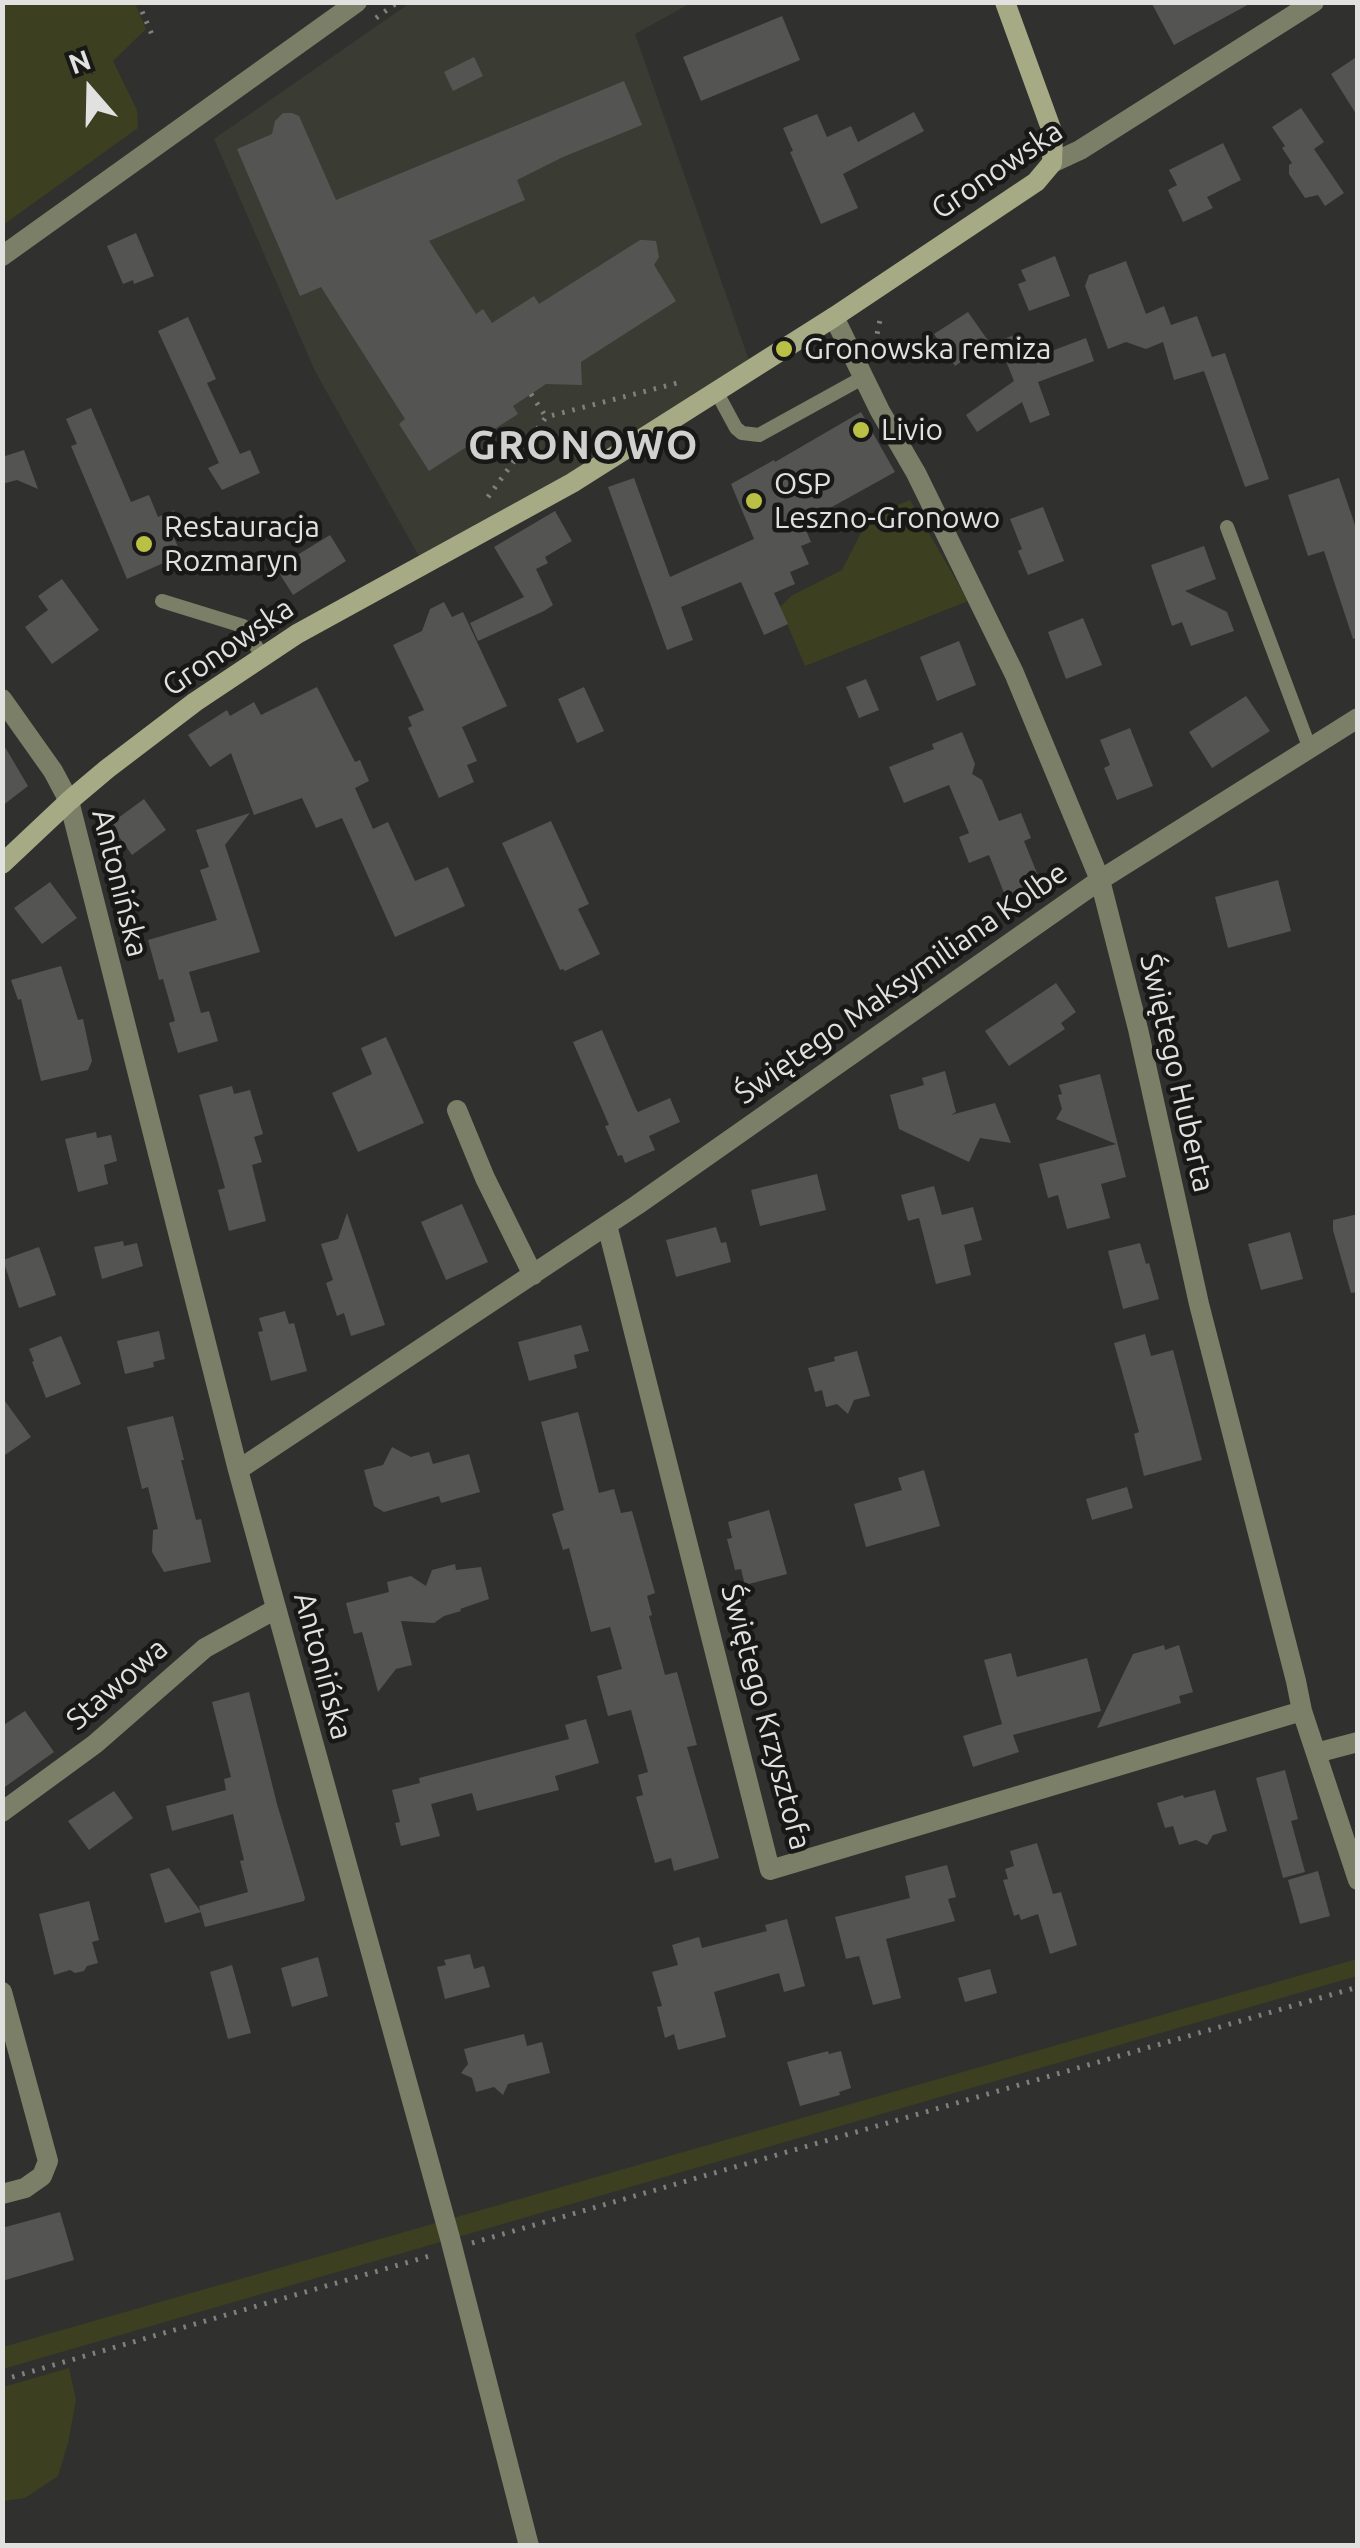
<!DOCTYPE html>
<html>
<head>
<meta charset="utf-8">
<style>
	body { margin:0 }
	#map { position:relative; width:1360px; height:2548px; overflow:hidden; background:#30312e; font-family:Ubuntu,sans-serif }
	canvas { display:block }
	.frame { position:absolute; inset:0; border:5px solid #e1e1df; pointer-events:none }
	.north { position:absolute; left:40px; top:40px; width:100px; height:100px; -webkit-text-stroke:8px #181817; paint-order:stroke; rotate:340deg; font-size:28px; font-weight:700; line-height:40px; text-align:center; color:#e1e1df }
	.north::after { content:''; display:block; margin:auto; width:35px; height:45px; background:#e1e1df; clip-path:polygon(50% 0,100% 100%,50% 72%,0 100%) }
</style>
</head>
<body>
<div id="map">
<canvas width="1360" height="2548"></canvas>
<div class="frame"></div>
<div class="north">N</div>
</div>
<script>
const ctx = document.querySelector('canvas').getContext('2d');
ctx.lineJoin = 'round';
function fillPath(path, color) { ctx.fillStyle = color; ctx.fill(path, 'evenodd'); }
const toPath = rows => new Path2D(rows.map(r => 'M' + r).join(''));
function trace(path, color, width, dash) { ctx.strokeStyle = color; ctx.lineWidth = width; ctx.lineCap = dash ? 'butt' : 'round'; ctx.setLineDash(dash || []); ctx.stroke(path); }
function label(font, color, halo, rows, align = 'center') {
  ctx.font = font + ' Ubuntu,sans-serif'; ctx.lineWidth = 9; ctx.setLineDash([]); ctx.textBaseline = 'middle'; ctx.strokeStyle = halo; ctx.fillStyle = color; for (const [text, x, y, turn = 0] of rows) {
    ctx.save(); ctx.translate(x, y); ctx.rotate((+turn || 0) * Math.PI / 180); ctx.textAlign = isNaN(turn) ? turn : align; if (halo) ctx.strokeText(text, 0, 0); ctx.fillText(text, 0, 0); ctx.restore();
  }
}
fillPath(toPath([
	[410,3,691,3,635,34,752,369,424,565,315,371,214,139]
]), '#3a3b33');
fillPath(toPath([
	[3,2,135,3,146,29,113,61,137,110,138,128,3,225],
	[910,500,968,601,805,666,780,607,791,596,842,570,869,517],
	[1357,1959,1357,1976,3,2369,3,2347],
	[69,2368,76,2400,68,2443,58,2476,25,2498,3,2501,3,2387]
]), '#3c3f20');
fillPath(toPath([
	[1151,2,1253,2,1174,45],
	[782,16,800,60,701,101,683,57],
	[1358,56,1358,117,1331,74],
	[474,57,483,76,453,91,444,72],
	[624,81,642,125,563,157,517,180,525,200,429,241,476,314,483,309,492,323,534,296,539,304,640,240,644,240,656,241,659,257,654,265,676,301,581,362,582,385,546,384,513,406,518,414,429,471,399,424,405,419,321,287,300,296,237,149,272,134,275,121,283,113,292,113,299,116,336,200],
	[1301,108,1324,142,1314,149,1344,193,1325,206,1318,195,1305,198,1289,174,1289,165,1292,163,1282,148,1285,146,1272,127],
	[914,112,924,131,843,174,858,208,821,224,790,152,793,151,783,128,817,114,827,137,851,126,858,142],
	[1223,143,1241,180,1207,197,1213,208,1183,222,1168,190,1177,185,1169,170],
	[136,233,154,276,134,284,133,280,123,284,107,246],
	[1055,256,1070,296,1029,311,1018,284,1026,281,1021,270],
	[1126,261,1146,314,1164,306,1171,325,1197,316,1212,357,1225,353,1269,479,1245,487,1204,371,1174,380,1163,342,1146,349,1126,342,1108,349,1085,286,1089,275],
	[968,312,989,342,955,366,934,334],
	[188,317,216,379,207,383,240,454,250,450,260,473,222,490,208,468,219,463,158,331],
	[1020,333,1030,359,1086,338,1094,361,1038,382,1050,415,1030,423,1022,402,977,432,966,415,1014,381,998,341],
	[91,408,131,502,149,495,158,517,174,510,182,532,173,535,180,552,174,555,175,558,127,579,71,446,77,444,66,419],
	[861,412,895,472,803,523,811,542,801,546,809,564,790,572,795,584,774,593,788,624,764,635,741,582,681,607,693,640,667,650,608,487,634,478,670,577,754,539,731,484,774,460,775,462],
	[24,450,38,489,17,480,2,484,2,457],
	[1339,478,1358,534,1358,638,1353,639,1324,551,1308,556,1288,495],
	[1043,507,1064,561,1028,575,1018,551,1022,549,1010,519],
	[555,511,572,541,545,557,548,563,536,569,553,605,544,611,478,641,470,623,524,597,494,547],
	[330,535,346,561,293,595,276,568],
	[1204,546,1216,579,1185,591,1227,612,1234,631,1191,646,1182,622,1172,626,1151,565],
	[62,579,99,630,52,664,25,627,48,610,38,596],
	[444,602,452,617,463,612,507,706,462,727,477,761,467,765,474,782,439,798,408,728,412,726,408,717,424,710,393,645,422,631,430,609],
	[1083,618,1102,665,1066,679,1048,632],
	[959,641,976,685,937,701,920,657],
	[866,679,879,710,859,718,846,687],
	[317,687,355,762,360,760,369,781,355,788,373,829,388,822,415,881,448,867,465,906,395,937,342,818,316,828,302,798,254,815,231,753,210,767,188,735,227,710,230,716,254,702,261,715],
	[584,687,604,731,577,743,558,699],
	[1246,696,1270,731,1212,768,1189,732],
	[1130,728,1153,786,1117,800,1104,768,1110,765,1100,740],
	[962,732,975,764,972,774,982,780,999,821,1021,813,1031,838,1024,841,1043,888,1008,903,989,855,969,863,959,837,969,833,949,785,904,803,889,767,934,749,932,744],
	[2,742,28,786,2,806],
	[144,799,166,830,132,855,110,824],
	[250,813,225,845,260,952,189,972,201,1013,209,1011,218,1041,178,1053,169,1023,175,1021,163,979,159,980,148,940,217,920,200,870,209,867,196,830],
	[551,821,589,904,578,909,600,954,565,971,563,969,560,970,502,843],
	[1278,880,1291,931,1228,948,1215,897],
	[50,882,77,918,42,944,14,908],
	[61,966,78,1020,83,1019,92,1061,88,1070,41,1081,21,999,18,1000,11,980],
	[1056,983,1076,1012,1061,1023,1065,1029,1009,1066,985,1031],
	[602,1030,636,1109,638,1112,670,1098,680,1122,649,1136,655,1150,625,1163,622,1155,618,1156,605,1126,609,1125,573,1042],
	[386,1037,424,1123,358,1152,332,1093,372,1074,361,1048],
	[945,1071,956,1112,951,1115,995,1103,1011,1143,980,1138,969,1162,899,1129,890,1095,924,1085,922,1078],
	[1100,1074,1126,1177,1101,1184,1110,1218,1067,1229,1058,1195,1048,1198,1039,1164,1116,1144,1056,1119,1062,1109,1058,1095,1062,1094,1059,1085],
	[232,1086,234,1094,250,1090,263,1134,254,1137,262,1162,252,1165,266,1221,229,1231,218,1190,225,1188,199,1095],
	[96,1132,97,1138,111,1135,117,1161,104,1165,108,1184,78,1192,65,1139],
	[817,1174,826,1210,760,1226,751,1190],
	[934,1186,942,1215,973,1207,982,1240,964,1245,971,1275,936,1284,919,1218,908,1221,901,1195],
	[462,1204,488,1262,446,1280,421,1222],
	[347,1213,385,1325,351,1336,344,1313,337,1316,326,1283,333,1280,321,1244,338,1239],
	[1358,1214,1358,1292,1351,1293,1333,1230,1333,1220],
	[716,1227,721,1243,726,1242,731,1262,676,1277,666,1240],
	[1290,1232,1303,1279,1261,1290,1248,1244],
	[123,1241,124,1246,137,1243,143,1266,102,1279,94,1247],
	[1140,1243,1146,1264,1149,1263,1159,1299,1123,1309,1108,1251],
	[39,1247,56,1295,19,1308,3,1260],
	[285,1311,289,1324,294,1323,307,1371,271,1381,258,1332,263,1331,259,1318],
	[581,1325,589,1351,574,1355,577,1368,529,1381,518,1342],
	[159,1331,165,1359,153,1362,154,1367,125,1374,117,1341],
	[1145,1334,1151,1356,1173,1350,1202,1460,1144,1476,1134,1434,1139,1432,1114,1343],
	[61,1336,81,1384,46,1398,32,1362,34,1361,29,1349],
	[857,1351,870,1396,854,1400,848,1414,837,1404,826,1407,822,1390,815,1392,808,1368,835,1361,834,1357],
	[2,1397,31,1437,2,1457],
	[578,1412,599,1493,614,1489,621,1513,632,1511,655,1593,647,1596,652,1615,649,1616,665,1675,677,1672,697,1745,687,1747,719,1858,674,1871,671,1858,655,1863,636,1797,643,1795,638,1775,648,1772,631,1710,608,1716,597,1676,622,1669,610,1627,591,1632,569,1548,563,1550,552,1514,564,1510,541,1422],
	[173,1416,184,1460,181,1460,196,1520,201,1519,211,1562,164,1572,152,1552,153,1530,158,1529,148,1487,142,1489,127,1427],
	[392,1447,411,1457,429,1452,433,1464,469,1454,480,1492,441,1503,439,1496,384,1512,374,1506,364,1470,383,1465],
	[924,1470,940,1526,866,1547,854,1504,902,1490,898,1478],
	[1127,1487,1133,1508,1092,1520,1086,1499],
	[769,1510,787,1574,745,1585,741,1569,735,1570,727,1539,732,1538,728,1522],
	[455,1564,456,1570,481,1567,489,1599,460,1609,461,1611,444,1616,434,1623,401,1621,412,1665,396,1669,378,1692,362,1632,354,1634,346,1603,389,1592,387,1582,411,1576,426,1586,432,1570],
	[1164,1645,1165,1650,1179,1645,1193,1692,1179,1696,1181,1703,1097,1728,1133,1654],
	[1011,1653,1017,1677,1087,1658,1101,1711,1013,1735,1019,1752,973,1767,963,1736,1002,1724,984,1660],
	[249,1692,277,1804,305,1898,304,1901,205,1927,199,1906,248,1892,240,1861,244,1860,233,1814,172,1831,166,1806,226,1790,224,1779,231,1777,212,1702],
	[25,1711,54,1752,2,1789,2,1726],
	[586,1719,599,1763,555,1776,559,1790,477,1811,472,1793,431,1804,440,1836,401,1846,395,1823,400,1822,392,1790,420,1783,419,1778,569,1739,565,1725],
	[1285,1770,1298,1819,1291,1821,1305,1872,1283,1878,1256,1778],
	[1215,1790,1227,1831,1213,1835,1207,1845,1196,1840,1179,1845,1173,1826,1165,1828,1157,1803,1183,1795,1184,1798],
	[114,1791,133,1818,89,1850,68,1821],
	[1037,1843,1053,1894,1061,1892,1077,1945,1050,1954,1038,1914,1021,1920,1019,1914,1014,1916,1003,1880,1008,1879,1005,1869,1014,1866,1010,1851],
	[947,1865,956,1897,948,1899,955,1921,886,1939,901,1998,873,2005,859,1956,846,1959,835,1917,910,1898,905,1876],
	[169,1868,201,1912,165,1923,150,1874],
	[1318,1871,1330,1916,1300,1924,1288,1880],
	[89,1901,99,1940,92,1942,98,1963,87,1966,84,1971,75,1973,70,1970,54,1975,39,1914],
	[787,1919,805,1986,784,1992,779,1973,714,1992,726,2037,678,2050,674,2034,665,2038,657,2007,662,2006,652,1972,678,1965,672,1945,699,1937,702,1948,767,1931,765,1925],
	[470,1954,474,1969,484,1966,490,1987,445,1999,437,1967,446,1965,444,1960],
	[318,1957,328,1996,292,2007,281,1968],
	[232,1965,251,2033,228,2039,210,1972],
	[990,1969,997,1993,965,2002,958,1978],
	[524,2034,527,2046,542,2042,550,2073,508,2084,503,2095,494,2087,476,2092,472,2078,461,2073,468,2064,464,2049],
	[828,2051,829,2054,841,2051,851,2088,839,2092,840,2095,800,2106,787,2062],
	[60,2212,74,2260,2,2281,2,2228]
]), '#545552');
trace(toPath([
	[138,2,153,37],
	[376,18,398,2],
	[875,344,881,315],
	[531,394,546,417],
	[488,497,546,417,681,382],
	[472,2243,1358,1987],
	[2,2380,433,2255]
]), '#80807e', 5, [2.5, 8]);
trace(toPath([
	[716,391,736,428,742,433,759,435,864,377],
	[1227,527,1310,749],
	[162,601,243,626,263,657]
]), '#7c7f67', 14);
trace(toPath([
	[1052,163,1080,150,1314,2],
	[2,256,357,2],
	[834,317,880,411,916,473,1014,673,1100,880,1138,1029,1199,1304,1296,1681,1302,1711,1358,1880],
	[2,699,53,771,69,801,238,1470,450,2238,529,2546],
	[457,1110,485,1178,533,1275],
	[607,1225,770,1870,1302,1711],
	[238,1470,637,1205,1100,880,1358,718],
	[1316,1753,1358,1742],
	[2,1812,95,1744,205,1648,276,1609],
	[2,1992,48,2161,42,2176,25,2188,2,2194]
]), '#7c7f67', 20);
trace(toPath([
	[2,864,69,801,107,769,195,702,297,634,572,483,834,317,1036,182,1052,163,1053,134,1005,2]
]), '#a7ab85', 20);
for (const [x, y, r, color] of [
	[784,349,10,"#bac046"],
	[861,430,10,"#bac046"],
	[754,501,10,"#bac046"],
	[144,544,10,"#bac046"]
]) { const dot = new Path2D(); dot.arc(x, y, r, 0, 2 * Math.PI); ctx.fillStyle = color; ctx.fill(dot); trace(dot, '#181817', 4); }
label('30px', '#e1e1df', '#181817', [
	["Gronowska",997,170,-34],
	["Gronowska",228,647,-34],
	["Antonińska",120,883,76],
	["Świętego Maksymiliana Kolbe",901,983,-35],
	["Świętego Huberta",1177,1073,77],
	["Antonińska",323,1666,75],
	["Stawowa",117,1684,-41],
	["Świętego Krzysztofa",766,1717,75]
]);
label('30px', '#e1e1df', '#181817', [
	["Gronowska remiza",804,349],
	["Livio",881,430],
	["OSP",774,484],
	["Leszno-Gronowo",774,518],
	["Restauracja",164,527],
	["Rozmaryn",164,561]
], 'left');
ctx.letterSpacing = '2.5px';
label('bold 40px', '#d1d2cf', '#181817', [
	["GRONOWO",584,446]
]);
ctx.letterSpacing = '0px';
</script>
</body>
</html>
